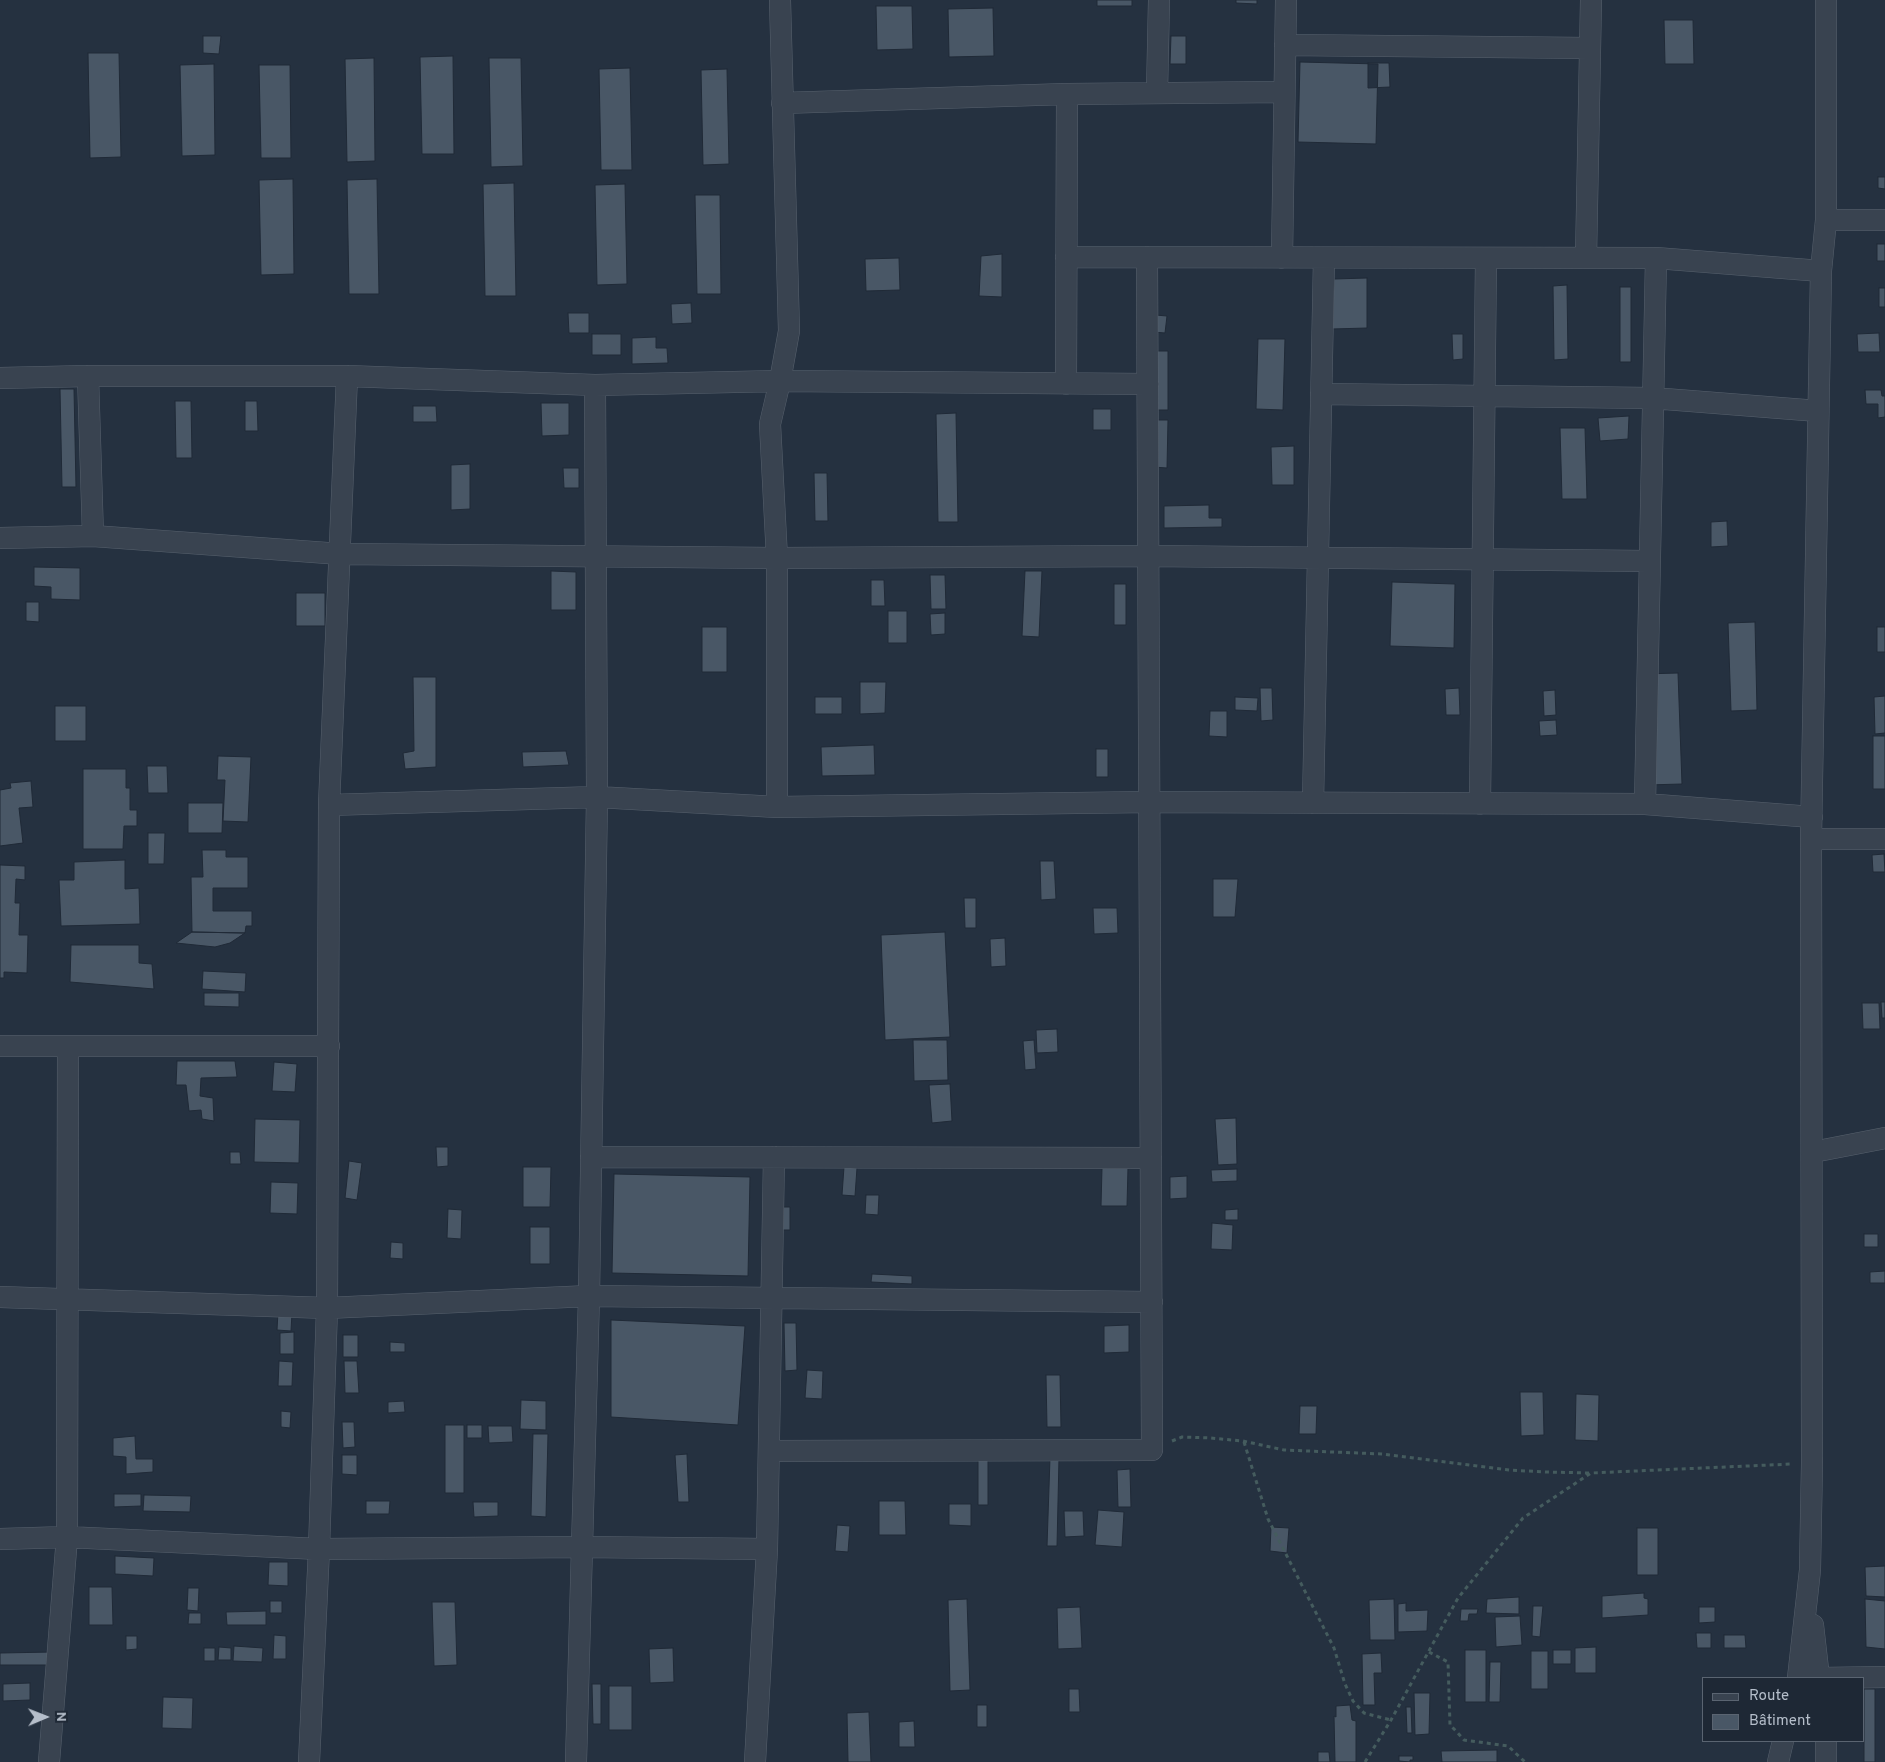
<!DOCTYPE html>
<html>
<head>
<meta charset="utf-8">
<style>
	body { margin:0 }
	#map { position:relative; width:1885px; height:1762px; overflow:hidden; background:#253140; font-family:Overpass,sans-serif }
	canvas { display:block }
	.legend { position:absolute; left:1702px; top:1677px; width:162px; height:65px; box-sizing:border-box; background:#1e2835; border:1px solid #5a6471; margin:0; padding:6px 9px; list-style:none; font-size:15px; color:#b5beca }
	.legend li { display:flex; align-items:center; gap:10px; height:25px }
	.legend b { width:25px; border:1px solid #5a6471 }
	.north { position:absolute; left:20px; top:1692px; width:50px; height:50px; -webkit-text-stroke:4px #1e2835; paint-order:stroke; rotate:89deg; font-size:14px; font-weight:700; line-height:20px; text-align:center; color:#b5beca }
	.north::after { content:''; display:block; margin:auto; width:18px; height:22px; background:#b5beca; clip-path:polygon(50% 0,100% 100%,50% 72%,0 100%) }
</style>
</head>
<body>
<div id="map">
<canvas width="1885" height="1762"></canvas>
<ul class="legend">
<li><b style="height:6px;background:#394350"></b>Route</li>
<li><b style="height:14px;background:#495766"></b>Bâtiment</li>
</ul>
<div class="north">N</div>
</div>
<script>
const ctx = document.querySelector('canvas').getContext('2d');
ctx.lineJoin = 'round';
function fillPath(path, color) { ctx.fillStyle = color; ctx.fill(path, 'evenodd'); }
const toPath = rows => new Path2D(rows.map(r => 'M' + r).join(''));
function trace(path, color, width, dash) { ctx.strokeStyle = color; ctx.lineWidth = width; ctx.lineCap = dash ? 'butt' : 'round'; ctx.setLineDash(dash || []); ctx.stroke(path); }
const building = toPath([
	[1097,0,1132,0,1132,6,1097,6,1097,0],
	[1236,0,1257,0,1257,4,1236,3,1236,0],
	[876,6,912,6,913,49,877,50,876,6],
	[993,8,994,56,949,57,948,9,993,8],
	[1664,20,1693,20,1694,64,1665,64,1664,20],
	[203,36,221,36,219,54,203,53,203,36],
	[1171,36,1186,36,1186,64,1170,64,1171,36],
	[88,53,119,53,121,157,90,158,88,53],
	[453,56,454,154,422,154,420,57,453,56],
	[374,58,375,161,347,162,345,59,374,58],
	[489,58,521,58,523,166,491,167,489,58],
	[1300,62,1378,64,1376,144,1298,142,1300,62],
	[1368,63,1389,63,1390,87,1368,88,1368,63],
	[214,64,215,155,182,156,180,65,214,64],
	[259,65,290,65,291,158,261,158,259,65],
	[630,68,632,170,601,170,599,69,630,68],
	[727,69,729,164,703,165,701,70,727,69],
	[1878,177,1885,177,1885,189,1878,188,1878,177],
	[293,179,294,274,261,275,259,180,293,179],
	[377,179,379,294,349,294,347,180,377,179],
	[514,183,516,296,485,296,483,184,514,183],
	[625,184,627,284,597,285,595,185,625,184],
	[695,195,720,195,721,294,697,294,695,195],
	[1877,244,1885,244,1885,261,1877,261,1877,244],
	[1002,254,1002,297,979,296,981,256,1002,254],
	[899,258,900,290,866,291,865,259,899,258],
	[1367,278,1367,328,1332,329,1334,279,1367,278],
	[1567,285,1568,359,1554,360,1553,286,1567,285],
	[1620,287,1631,287,1631,362,1620,362,1620,287],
	[1879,288,1885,288,1885,307,1879,307,1879,288],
	[691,303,692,323,672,324,671,304,691,303],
	[568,313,589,313,589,333,569,333,568,313],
	[1155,315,1167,316,1165,333,1153,332,1155,315],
	[1879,333,1880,352,1858,352,1857,334,1879,333],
	[592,334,621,334,621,355,592,355,592,334],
	[1452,334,1463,334,1463,359,1453,360,1452,334],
	[656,337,656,348,667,348,668,363,632,364,632,338,656,337],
	[1258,339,1285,339,1283,410,1256,409,1258,339],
	[1155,351,1168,351,1168,410,1156,410,1155,351],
	[60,389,74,389,76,487,62,487,60,389],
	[1865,390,1881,390,1882,396,1885,396,1885,417,1878,418,1878,404,1866,404,1865,390],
	[175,401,191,401,192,458,176,458,175,401],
	[245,401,257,401,258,431,245,431,245,401],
	[541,403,569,403,569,435,542,436,541,403],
	[413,406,436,406,437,422,413,422,413,406],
	[1093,409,1111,409,1111,430,1093,430,1093,409],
	[956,413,958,522,938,522,936,414,956,413],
	[1629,416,1628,439,1600,441,1598,418,1629,416],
	[1154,420,1168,420,1167,468,1153,467,1154,420],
	[1560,428,1585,428,1587,499,1562,499,1560,428],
	[1294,446,1294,485,1272,485,1271,447,1294,446],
	[470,464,470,509,451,510,451,465,470,464],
	[563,468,579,468,579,488,564,488,563,468],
	[814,473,827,473,828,521,815,521,814,473],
	[1209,505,1209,518,1222,518,1222,527,1164,528,1164,506,1209,505],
	[1727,521,1728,546,1711,547,1711,522,1727,521],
	[34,567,80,568,80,600,51,599,51,587,34,586,34,567],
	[551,571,576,572,576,610,551,610,551,571],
	[1025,571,1042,571,1039,637,1022,636,1025,571],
	[930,575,945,575,946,609,931,609,930,575],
	[871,580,884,580,885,606,871,606,871,580],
	[1392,582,1455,584,1454,648,1390,646,1392,582],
	[1114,584,1126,584,1126,625,1114,625,1114,584],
	[296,593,325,593,325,626,296,626,296,593],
	[26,602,39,602,39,622,26,621,26,602],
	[888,611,907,611,907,643,888,643,888,611],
	[945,613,945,634,931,635,930,614,945,613],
	[1755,622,1757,710,1731,711,1728,623,1755,622],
	[702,627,727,627,727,672,702,672,702,627],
	[1877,627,1885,627,1885,652,1877,652,1877,627],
	[1678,673,1682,784,1646,785,1643,674,1678,673],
	[413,677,436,677,436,767,405,769,403,753,414,751,413,677],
	[860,682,886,682,885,713,860,714,860,682],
	[1260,688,1272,688,1273,720,1261,721,1260,688],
	[1459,688,1460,715,1446,715,1445,689,1459,688],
	[1555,690,1556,715,1544,716,1543,691,1555,690],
	[1885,696,1885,733,1875,734,1874,697,1885,696],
	[815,697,842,697,842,714,815,714,815,697],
	[1235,697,1258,698,1257,711,1235,710,1235,697],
	[55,706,86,706,86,741,55,741,55,706],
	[1210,711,1227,711,1227,737,1209,736,1210,711],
	[1556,720,1557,735,1540,736,1539,721,1556,720],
	[1873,736,1885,736,1885,789,1873,789,1873,736],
	[874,745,875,775,822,776,821,747,874,745],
	[1096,749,1108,749,1108,777,1096,777,1096,749],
	[566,751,569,765,523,767,522,752,566,751],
	[218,756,251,757,248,822,223,821,225,780,217,780,218,756],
	[147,766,167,766,168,793,148,793,147,766],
	[83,769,126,769,126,788,130,788,130,810,137,810,137,826,124,826,123,849,83,849,83,769],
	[31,781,33,807,19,808,23,843,0,846,0,790,11,788,10,783,31,781],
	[188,803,223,803,222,833,188,833,188,803],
	[148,833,165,833,164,864,148,864,148,833],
	[202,850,226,850,226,857,248,857,248,888,213,888,213,911,252,911,252,926,246,926,245,933,192,932,191,877,203,877,202,850],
	[1884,854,1885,872,1873,872,1872,855,1884,854],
	[125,860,125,889,139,888,140,924,61,926,59,880,74,880,74,862,125,860],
	[1040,861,1054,861,1056,899,1041,900,1040,861],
	[0,865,25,866,25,880,16,879,15,903,20,903,19,935,28,935,27,973,4,972,4,978,0,978,0,865],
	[1213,879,1238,879,1235,917,1213,917,1213,879],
	[964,898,976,898,976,928,965,928,964,898],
	[1093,908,1117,908,1118,933,1094,934,1093,908],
	[192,932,245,933,230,943,215,947,176,943,192,932],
	[945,932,950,1037,885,1040,881,935,945,932],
	[1005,938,1006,966,991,967,990,939,1005,938],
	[71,945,139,945,139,963,152,964,154,989,70,982,71,945],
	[203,971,246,973,245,992,202,989,203,971],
	[204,993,239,993,239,1007,204,1006,204,993],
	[1881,1002,1885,1002,1885,1018,1882,1018,1881,1002],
	[1862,1003,1879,1003,1880,1029,1863,1029,1862,1003],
	[1057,1029,1058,1052,1037,1053,1036,1030,1057,1029],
	[913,1040,947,1040,948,1080,914,1081,913,1040],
	[1034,1040,1036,1069,1025,1070,1023,1041,1034,1040],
	[177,1061,235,1061,237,1077,201,1078,200,1096,213,1098,214,1121,202,1119,201,1110,189,1111,186,1085,176,1085,177,1061],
	[274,1062,297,1064,295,1092,272,1091,274,1062],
	[950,1084,952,1121,932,1123,929,1085,950,1084],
	[1236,1118,1237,1164,1218,1165,1215,1119,1236,1118],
	[255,1119,300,1120,299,1163,254,1162,255,1119],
	[436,1147,448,1147,448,1166,437,1167,436,1147],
	[230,1152,240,1152,241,1164,230,1164,230,1152],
	[349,1161,362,1163,357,1200,345,1198,349,1161],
	[523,1167,551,1167,550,1207,523,1207,523,1167],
	[844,1167,857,1168,855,1196,842,1195,844,1167],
	[1102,1168,1128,1168,1127,1206,1101,1206,1102,1168],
	[1237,1169,1237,1181,1212,1182,1211,1170,1237,1169],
	[614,1174,750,1177,748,1276,612,1273,614,1174],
	[1187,1176,1187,1198,1170,1199,1170,1177,1187,1176],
	[271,1182,298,1183,297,1214,270,1213,271,1182],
	[866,1195,879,1195,878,1215,865,1214,866,1195],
	[779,1207,790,1207,790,1230,779,1230,779,1207],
	[448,1209,462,1210,461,1239,447,1238,448,1209],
	[1238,1209,1238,1220,1225,1220,1225,1210,1238,1209],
	[1212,1223,1233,1225,1232,1250,1211,1249,1212,1223],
	[530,1227,550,1227,550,1264,530,1264,530,1227],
	[1864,1234,1878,1234,1878,1247,1864,1247,1864,1234],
	[391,1242,403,1243,403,1259,390,1258,391,1242],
	[1885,1271,1885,1283,1870,1283,1870,1272,1885,1271],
	[872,1274,912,1276,912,1284,871,1282,872,1274],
	[278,1312,292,1313,291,1331,277,1330,278,1312],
	[611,1320,745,1326,738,1425,611,1417,611,1320],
	[784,1323,796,1323,797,1370,785,1371,784,1323],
	[1129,1325,1129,1352,1104,1353,1104,1326,1129,1325],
	[294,1332,294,1354,280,1354,280,1333,294,1332],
	[343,1335,358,1335,358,1357,343,1357,343,1335],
	[390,1342,405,1343,405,1352,390,1352,390,1342],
	[279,1361,293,1362,292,1386,278,1386,279,1361],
	[344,1361,357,1361,359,1393,345,1393,344,1361],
	[807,1370,823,1371,822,1399,805,1398,807,1370],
	[1046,1375,1060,1375,1061,1427,1047,1427,1046,1375],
	[1520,1392,1543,1392,1544,1435,1521,1436,1520,1392],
	[1576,1394,1599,1395,1598,1441,1575,1440,1576,1394],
	[521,1400,546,1401,546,1430,520,1429,521,1400],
	[404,1401,405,1412,388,1413,388,1402,404,1401],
	[1300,1406,1317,1406,1316,1434,1299,1434,1300,1406],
	[281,1411,291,1412,290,1428,281,1427,281,1411],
	[342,1422,354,1422,355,1447,343,1448,342,1422],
	[445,1425,464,1425,464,1493,445,1493,445,1425],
	[467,1425,482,1425,482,1438,467,1438,467,1425],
	[488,1426,512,1426,513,1442,489,1443,488,1426],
	[533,1434,548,1434,546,1517,531,1516,533,1434],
	[135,1436,136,1459,153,1459,153,1472,126,1474,126,1457,113,1456,113,1438,135,1436],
	[687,1454,689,1502,678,1502,675,1455,687,1454],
	[342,1455,357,1455,357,1475,342,1474,342,1455],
	[978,1456,988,1456,988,1505,978,1505,978,1456],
	[1050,1458,1059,1458,1057,1546,1047,1546,1050,1458],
	[1130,1469,1131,1507,1118,1507,1117,1470,1130,1469],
	[114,1494,141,1494,141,1506,114,1507,114,1494],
	[144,1495,191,1496,190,1512,143,1511,144,1495],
	[366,1501,390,1501,389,1514,366,1514,366,1501],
	[879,1501,905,1501,906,1535,879,1535,879,1501],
	[473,1502,498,1502,498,1516,474,1517,473,1502],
	[949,1504,971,1504,971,1526,949,1525,949,1504],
	[1098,1510,1124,1512,1122,1547,1095,1545,1098,1510],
	[1064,1511,1083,1511,1084,1536,1065,1537,1064,1511],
	[837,1525,850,1526,848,1552,835,1551,837,1525],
	[1271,1527,1289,1528,1287,1553,1270,1551,1271,1527],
	[1637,1528,1658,1528,1658,1575,1637,1575,1637,1528],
	[115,1556,154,1558,153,1576,115,1574,115,1556],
	[269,1562,288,1562,288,1586,268,1585,269,1562],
	[1885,1566,1885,1597,1866,1596,1865,1567,1885,1566],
	[89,1587,112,1587,113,1625,89,1625,89,1587],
	[188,1588,199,1588,198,1611,187,1610,188,1588],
	[1644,1593,1644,1598,1648,1599,1648,1615,1602,1618,1602,1596,1644,1593],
	[1519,1597,1519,1614,1486,1613,1487,1599,1519,1597],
	[967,1599,970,1690,950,1691,948,1600,967,1599],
	[1394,1599,1395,1640,1370,1640,1369,1600,1394,1599],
	[1865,1599,1885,1601,1885,1649,1866,1647,1865,1599],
	[270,1601,282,1601,282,1613,270,1613,270,1601],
	[432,1602,455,1602,457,1665,434,1666,432,1602],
	[1406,1603,1406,1611,1428,1610,1427,1631,1398,1632,1398,1604,1406,1603],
	[1533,1606,1543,1606,1540,1637,1532,1636,1533,1606],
	[1080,1607,1082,1648,1058,1649,1057,1608,1080,1607],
	[1699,1607,1715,1607,1715,1622,1699,1623,1699,1607],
	[1461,1609,1478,1609,1477,1614,1469,1614,1468,1621,1460,1621,1461,1609],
	[266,1611,266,1625,227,1625,226,1612,266,1611],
	[189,1613,201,1613,201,1624,188,1624,189,1613],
	[1520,1616,1522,1645,1496,1647,1495,1617,1520,1616],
	[1696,1633,1711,1633,1711,1648,1697,1648,1696,1633],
	[274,1635,286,1636,286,1659,273,1659,274,1635],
	[1724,1635,1745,1635,1746,1648,1724,1648,1724,1635],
	[126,1636,137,1636,137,1649,126,1650,126,1636],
	[234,1646,263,1648,262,1662,233,1661,234,1646],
	[219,1647,231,1648,231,1660,218,1660,219,1647],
	[1596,1647,1596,1673,1575,1673,1575,1648,1596,1647],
	[204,1648,215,1648,215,1661,204,1661,204,1648],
	[673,1648,674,1682,650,1683,649,1649,673,1648],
	[1465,1650,1486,1650,1486,1702,1465,1702,1465,1650],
	[1553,1650,1571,1650,1571,1664,1553,1664,1553,1650],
	[1531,1651,1548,1651,1548,1689,1531,1689,1531,1651],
	[53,1652,53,1665,0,1665,0,1653,53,1652],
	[1381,1653,1382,1673,1374,1673,1375,1705,1363,1705,1362,1654,1381,1653],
	[1490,1662,1501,1662,1500,1702,1489,1702,1490,1662],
	[30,1683,30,1700,3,1701,3,1684,30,1683],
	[592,1684,601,1684,601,1724,593,1724,592,1684],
	[609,1686,632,1686,632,1730,609,1730,609,1686],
	[1069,1689,1079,1689,1080,1712,1069,1712,1069,1689],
	[1864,1689,1875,1689,1875,1762,1864,1762,1864,1689],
	[1414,1693,1430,1693,1429,1734,1415,1735,1414,1693],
	[163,1697,193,1698,192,1729,162,1728,163,1697],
	[977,1705,987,1705,987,1727,977,1727,977,1705],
	[1350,1705,1352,1720,1356,1721,1356,1762,1335,1762,1334,1716,1336,1717,1336,1706,1350,1705],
	[1406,1707,1411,1707,1412,1733,1407,1733,1406,1707],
	[869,1712,871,1762,848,1762,847,1713,869,1712],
	[914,1721,915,1747,899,1747,899,1722,914,1721],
	[1497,1750,1497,1762,1442,1762,1441,1751,1497,1750],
	[1318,1752,1329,1752,1330,1762,1318,1762,1318,1752],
	[1399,1756,1413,1756,1413,1760,1410,1760,1410,1762,1399,1761,1399,1756]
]);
fillPath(building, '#495766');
trace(building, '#202a37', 1);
const minor = toPath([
	[1285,45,1590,48],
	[1157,93,1159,0],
	[782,103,1067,94,1284,92],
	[1826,220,1885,220],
	[1066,257,1656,258,1821,271],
	[1282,258,1286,0],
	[1586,258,1591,0],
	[88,376,93,536],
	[0,378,88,376,347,376,595,385,780,381,1148,384],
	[1066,384,1067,94],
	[1321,394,1652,398,1818,411],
	[0,538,93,536,341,554,777,558,1149,556,1649,561],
	[1313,803,1324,258],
	[1480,804,1486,258],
	[1645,804,1656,258],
	[329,805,597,797,777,807,1150,802,1645,804,1812,817],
	[777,807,777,558,770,424,780,381,789,331,780,0],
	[1811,839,1885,839],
	[0,1046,329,1046],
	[1813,1152,1885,1138],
	[591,1157,1151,1158],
	[0,1297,327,1308,589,1296,1152,1302],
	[769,1451,1152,1450,1147,257],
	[0,1539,67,1537,319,1549,582,1547,767,1549],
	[1813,1625,1819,1678],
	[1798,1678,1810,1570,1812,1463,1811,839,1821,271,1826,220,1826,0],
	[1819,1678,1885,1677],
	[1826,1741,1826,1762],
	[49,1762,67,1537,68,1047],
	[309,1762,319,1549,327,1308,329,805,347,376],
	[576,1762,589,1296,597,797,595,385],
	[755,1762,767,1549,774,1157],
	[1778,1762,1783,1741]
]);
trace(minor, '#57616d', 22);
trace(toPath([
	[1172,1441,1182,1437,1211,1438,1243,1441,1284,1450,1382,1454,1509,1470,1545,1472,1590,1473],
	[1244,1442,1268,1519,1334,1648,1345,1684,1353,1701,1364,1713,1391,1720],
	[1429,1652,1448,1662,1450,1725,1457,1732,1464,1740,1508,1746,1525,1762],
	[1365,1762,1391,1720,1458,1598,1523,1518,1591,1473,1792,1464]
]), '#455c5e', 3, [4, 4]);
trace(minor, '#394350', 21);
</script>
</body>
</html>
